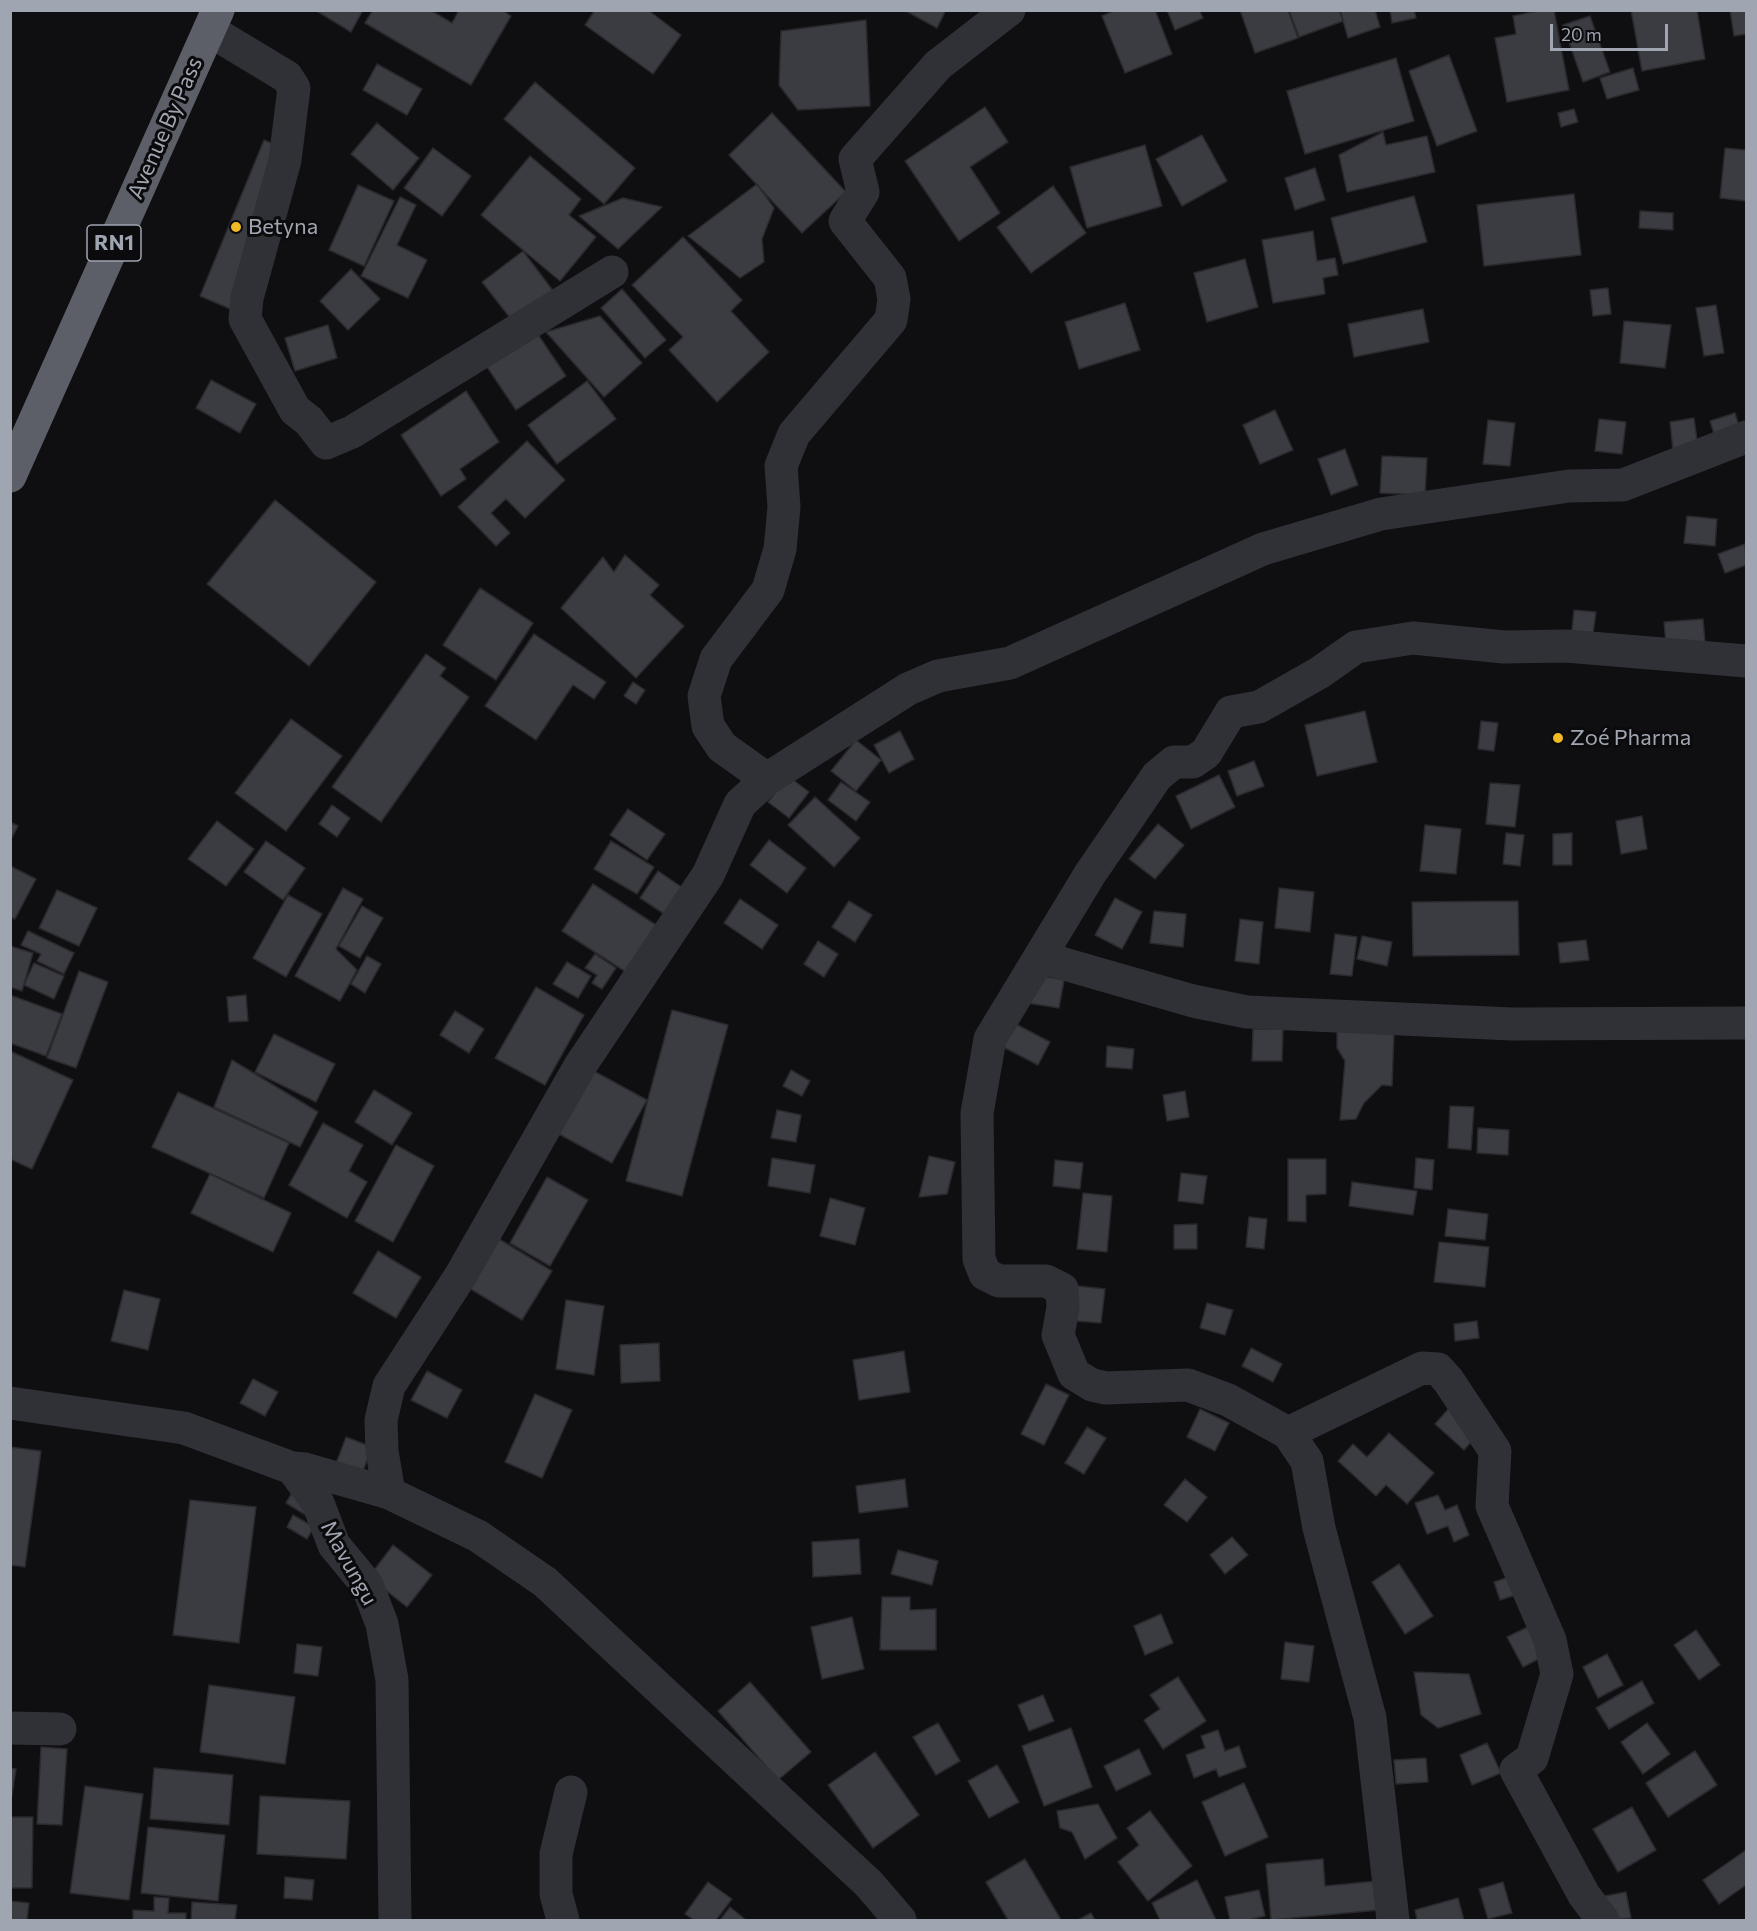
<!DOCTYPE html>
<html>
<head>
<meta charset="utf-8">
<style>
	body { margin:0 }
	#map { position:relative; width:1757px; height:1931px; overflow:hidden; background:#0f0f11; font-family:Commissioner,sans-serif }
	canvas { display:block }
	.frame { position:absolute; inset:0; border:12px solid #a0a5b2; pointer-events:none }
	.scale { position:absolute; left:1550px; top:24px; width:118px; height:27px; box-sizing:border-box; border:3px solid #a0a5b2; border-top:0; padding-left:8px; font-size:18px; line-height:21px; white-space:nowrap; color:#a0a5b2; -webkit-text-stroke:4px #0b0a0c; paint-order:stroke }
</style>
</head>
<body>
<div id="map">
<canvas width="1757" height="1931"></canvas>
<div class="frame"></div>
<div class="scale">20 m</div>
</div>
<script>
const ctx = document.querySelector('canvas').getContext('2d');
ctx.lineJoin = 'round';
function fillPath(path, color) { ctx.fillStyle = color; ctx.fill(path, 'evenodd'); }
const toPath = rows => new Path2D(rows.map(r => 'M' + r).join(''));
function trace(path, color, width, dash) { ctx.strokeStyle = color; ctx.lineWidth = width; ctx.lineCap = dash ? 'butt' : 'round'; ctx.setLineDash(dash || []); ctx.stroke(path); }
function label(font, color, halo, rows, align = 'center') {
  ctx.font = font + ' Commissioner,sans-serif'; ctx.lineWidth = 6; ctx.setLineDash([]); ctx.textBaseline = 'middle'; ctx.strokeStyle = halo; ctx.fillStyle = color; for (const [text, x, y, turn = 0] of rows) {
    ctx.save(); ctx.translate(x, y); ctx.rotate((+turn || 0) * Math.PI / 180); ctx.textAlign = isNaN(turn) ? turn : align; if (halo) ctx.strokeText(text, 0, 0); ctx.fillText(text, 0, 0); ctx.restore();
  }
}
const building = toPath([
	[315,10,363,10,351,32,315,10],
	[373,10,430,10,452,23,459,10,502,10,511,16,471,85,365,23,373,10],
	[595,10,648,10,681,35,653,74,585,25,595,10],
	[904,10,946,10,937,28,904,10],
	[1116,10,1155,10,1172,54,1125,73,1102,16,1116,10],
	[1167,10,1199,10,1203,18,1175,30,1167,10],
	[1240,10,1288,10,1298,38,1255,53,1240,10],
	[1289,10,1339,10,1343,21,1299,37,1289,10],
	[1340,10,1375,10,1380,27,1348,38,1340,10],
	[1390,10,1414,10,1416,18,1392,23,1390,10],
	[1542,10,1554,10,1569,90,1507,102,1495,38,1516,34,1513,16,1542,10],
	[1631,10,1697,10,1705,59,1642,71,1631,10],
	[1730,10,1746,10,1746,34,1734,36,1730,10],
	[1590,16,1610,72,1583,82,1563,25,1590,16],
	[866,20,870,106,798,110,779,85,781,31,866,20],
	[1449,55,1477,131,1437,146,1409,71,1449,55],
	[1396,58,1414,121,1305,154,1287,91,1396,58],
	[377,64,422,89,407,115,363,90,377,64],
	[1633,68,1639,90,1607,99,1600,78,1633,68],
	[535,82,635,168,604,204,504,119,535,82],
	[985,107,1008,142,970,167,1000,213,959,241,905,161,985,107],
	[1574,109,1578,122,1561,127,1558,113,1574,109],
	[772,113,846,192,802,233,729,155,772,113],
	[377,123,419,158,393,190,351,154,377,123],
	[1383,132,1386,145,1427,136,1435,172,1347,192,1339,155,1383,132],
	[1202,135,1227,181,1182,206,1156,159,1202,135],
	[264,140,299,155,235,311,200,296,264,140],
	[1145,145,1162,206,1087,228,1070,167,1145,145],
	[433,148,471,176,442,216,404,188,433,148],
	[1725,148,1746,150,1746,201,1720,198,1725,148],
	[530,156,581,199,569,215,596,237,560,281,481,215,530,156],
	[1315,168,1325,200,1295,210,1285,178,1315,168],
	[757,184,774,208,762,239,764,262,740,278,688,236,757,184],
	[358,185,394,201,364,266,329,250,358,185],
	[1053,186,1086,233,1031,273,997,227,1053,186],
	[1574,194,1581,255,1484,266,1477,205,1574,194],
	[1414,196,1427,242,1343,264,1331,218,1414,196],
	[400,197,416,205,397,245,427,260,408,298,361,276,400,197],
	[623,198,662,207,618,249,579,216,623,198],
	[1640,211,1673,213,1673,230,1639,228,1640,211],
	[1313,231,1317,261,1335,258,1338,275,1323,278,1325,294,1273,303,1262,240,1313,231],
	[683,237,742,300,731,311,769,352,717,402,669,350,683,337,632,285,683,237],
	[523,251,554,292,514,323,482,282,523,251],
	[1245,259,1258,307,1207,322,1194,273,1245,259],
	[351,269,380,299,348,330,320,301,351,269],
	[1608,288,1611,314,1593,316,1590,290,1608,288],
	[622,289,666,340,645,358,601,308,622,289],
	[1125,303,1140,350,1079,369,1065,322,1125,303],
	[1716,305,1724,353,1704,356,1696,308,1716,305],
	[1423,309,1429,342,1354,357,1348,324,1423,309],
	[600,316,642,363,604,397,546,332,600,316],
	[1624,321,1671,325,1665,368,1620,363,1624,321],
	[328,325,337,358,295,371,285,338,328,325],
	[535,330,566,376,516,410,485,364,535,330],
	[211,380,256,404,240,433,196,408,211,380],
	[587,381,616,419,557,464,528,425,587,381],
	[466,391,499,442,460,469,466,479,441,496,401,435,466,391],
	[1275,410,1293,450,1260,464,1243,425,1275,410],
	[1735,413,1740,429,1715,437,1710,421,1735,413],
	[1694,418,1698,447,1673,451,1670,422,1694,418],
	[1599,419,1626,422,1622,454,1595,451,1599,419],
	[1488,420,1515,423,1510,466,1483,464,1488,420],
	[527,441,565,480,525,518,506,499,491,513,510,533,496,546,458,507,527,441],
	[1345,449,1358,485,1331,495,1318,459,1345,449],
	[1382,456,1427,458,1425,495,1380,493,1382,456],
	[275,500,376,582,309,666,207,584,275,500],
	[1687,516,1717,519,1715,546,1684,543,1687,516],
	[1745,544,1746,565,1725,573,1718,554,1745,544],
	[625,555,659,585,650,595,684,626,636,678,561,608,603,557,614,572,625,555],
	[480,588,533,623,496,680,443,645,480,588],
	[1574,610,1596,612,1592,641,1571,639,1574,610],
	[1703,619,1706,653,1667,656,1664,622,1703,619],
	[534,634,606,682,594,699,573,685,536,740,485,706,534,634],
	[426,654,446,668,440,676,469,697,381,822,332,787,426,654],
	[633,682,645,690,636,704,624,696,633,682],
	[1365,711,1377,762,1317,776,1305,725,1365,711],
	[291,719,342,756,286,831,235,793,291,719],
	[1481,721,1498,723,1494,751,1478,749,1481,721],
	[900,731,914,759,889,773,874,745,900,731],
	[856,740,881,760,856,791,831,771,856,740],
	[1254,761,1264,786,1237,796,1228,771,1254,761],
	[1219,775,1235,807,1191,829,1176,796,1219,775],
	[788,776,809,792,789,818,768,802,788,776],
	[841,782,870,802,856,821,828,800,841,782],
	[1490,783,1520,785,1515,827,1486,824,1490,783],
	[815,797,860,838,834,867,788,825,815,797],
	[332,805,350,818,337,837,319,824,332,805],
	[628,809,665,834,647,860,610,835,628,809],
	[1642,816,1647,849,1621,854,1616,821,1642,816],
	[217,821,254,849,226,886,188,859,217,821],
	[10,822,18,826,10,841,10,822],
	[1158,824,1184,845,1155,879,1129,859,1158,824],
	[1425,825,1461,829,1456,874,1420,871,1425,825],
	[1506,833,1524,835,1520,866,1503,864,1506,833],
	[1572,833,1572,865,1553,865,1553,834,1572,833],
	[769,840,806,868,787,893,750,865,769,840],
	[266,841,305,868,283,900,244,872,266,841],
	[611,841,654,867,637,894,594,869,611,841],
	[10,866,36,879,15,919,10,917,10,866],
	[658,871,686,890,669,917,640,898,658,871],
	[593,884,656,925,626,972,562,931,593,884],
	[343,888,363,899,336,949,357,970,340,1001,295,976,343,888],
	[1279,888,1314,892,1310,932,1275,928,1279,888],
	[57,890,97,908,79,946,39,928,57,890],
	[288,895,322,914,286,977,253,958,288,895],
	[1115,898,1142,912,1122,949,1095,935,1115,898],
	[740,899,778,925,762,949,724,923,740,899],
	[849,901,872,915,855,942,832,927,849,901],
	[1518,901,1519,955,1413,956,1412,902,1518,901],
	[362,906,383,918,360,958,339,946,362,906],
	[1154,911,1186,914,1183,947,1150,943,1154,911],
	[1240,919,1263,922,1259,964,1235,961,1240,919],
	[28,931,74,953,64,974,37,961,41,954,21,945,28,931],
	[1335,934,1357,937,1352,976,1330,974,1335,934],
	[1362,936,1392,942,1387,966,1357,959,1362,936],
	[1586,940,1589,960,1560,963,1558,943,1586,940],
	[818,941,838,954,824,977,804,964,818,941],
	[10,946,33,953,22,991,10,987,10,946],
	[595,954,616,968,602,989,592,983,597,975,585,968,595,954],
	[367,956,381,964,365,993,351,984,367,956],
	[567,962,591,976,578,998,553,984,567,962],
	[34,963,64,976,54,999,24,985,34,963],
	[79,971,108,982,76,1068,47,1058,79,971],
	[1033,974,1064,980,1059,1008,1027,1003,1033,974],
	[536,987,584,1015,545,1085,495,1058,536,987],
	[10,995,62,1014,46,1056,10,1043,10,995],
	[246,995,248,1021,229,1022,227,997,246,995],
	[672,1010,728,1025,682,1196,626,1181,672,1010],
	[455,1011,484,1029,469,1053,440,1035,455,1011],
	[1012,1022,1050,1042,1038,1065,1001,1046,1012,1022],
	[1253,1029,1283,1029,1282,1061,1252,1061,1253,1029],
	[1337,1031,1394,1033,1392,1086,1382,1085,1364,1103,1356,1119,1340,1120,1345,1061,1337,1048,1337,1031],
	[274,1034,335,1064,316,1102,255,1072,274,1034],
	[1107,1046,1134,1049,1132,1069,1106,1067,1107,1046],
	[10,1051,73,1080,32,1169,10,1159,10,1051],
	[232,1060,318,1112,300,1147,214,1107,232,1060],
	[592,1070,647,1100,612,1163,557,1133,592,1070],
	[791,1070,810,1081,802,1096,783,1086,791,1070],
	[374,1090,412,1113,392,1145,355,1122,374,1090],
	[1185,1091,1189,1117,1167,1121,1163,1095,1185,1091],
	[178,1092,289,1143,264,1198,152,1147,178,1092],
	[1450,1106,1474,1107,1471,1150,1448,1148,1450,1106],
	[777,1110,801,1115,796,1142,771,1138,777,1110],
	[323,1123,363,1145,349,1171,367,1182,347,1218,289,1185,323,1123],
	[1478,1128,1509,1130,1508,1155,1477,1153,1478,1128],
	[396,1145,434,1166,393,1242,355,1221,396,1145],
	[929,1156,955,1162,947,1194,919,1197,929,1156],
	[772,1158,815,1165,810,1193,768,1186,772,1158],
	[1416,1158,1434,1160,1432,1190,1414,1188,1416,1158],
	[1288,1159,1326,1159,1326,1194,1306,1195,1306,1222,1288,1221,1288,1159],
	[1055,1160,1083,1163,1080,1189,1053,1186,1055,1160],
	[1181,1173,1207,1176,1203,1204,1178,1201,1181,1173],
	[210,1174,291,1213,273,1252,191,1213,210,1174],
	[547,1177,588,1200,550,1266,510,1243,547,1177],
	[1352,1182,1417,1191,1413,1215,1349,1206,1352,1182],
	[1083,1193,1112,1196,1107,1252,1077,1249,1083,1193],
	[830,1198,865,1208,855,1245,820,1236,830,1198],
	[1448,1209,1488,1214,1485,1240,1445,1236,1448,1209],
	[1249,1217,1267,1219,1264,1249,1246,1247,1249,1217],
	[1197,1224,1197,1249,1174,1249,1174,1225,1197,1224],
	[499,1239,552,1271,522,1320,469,1288,499,1239],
	[1439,1242,1489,1247,1485,1287,1434,1282,1439,1242],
	[378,1251,421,1277,396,1318,353,1293,378,1251],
	[1069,1285,1105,1289,1101,1323,1065,1320,1069,1285],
	[124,1290,160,1299,148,1350,111,1341,124,1290],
	[566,1300,604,1306,594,1375,556,1369,566,1300],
	[1207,1303,1233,1310,1225,1335,1200,1328,1207,1303],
	[1477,1321,1479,1338,1455,1341,1454,1324,1477,1321],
	[659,1343,660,1381,621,1383,620,1345,659,1343],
	[1251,1348,1282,1364,1273,1382,1242,1366,1251,1348],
	[904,1351,910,1392,859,1400,853,1360,904,1351],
	[427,1371,462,1390,447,1418,411,1400,427,1371],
	[253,1379,278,1392,265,1416,240,1403,253,1379],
	[1046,1384,1069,1395,1044,1445,1021,1434,1046,1384],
	[535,1394,572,1410,542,1478,505,1462,535,1394],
	[1450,1407,1479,1433,1464,1450,1435,1424,1450,1407],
	[1200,1409,1229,1423,1215,1451,1187,1437,1200,1409],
	[1087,1427,1106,1438,1084,1474,1065,1463,1087,1427],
	[1389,1433,1434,1473,1407,1504,1386,1485,1376,1496,1338,1461,1353,1444,1367,1457,1389,1433],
	[346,1437,372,1447,360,1479,334,1469,346,1437],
	[10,1447,41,1451,25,1567,10,1565,10,1447],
	[905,1479,908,1507,859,1513,856,1486,905,1479],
	[1185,1479,1207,1497,1187,1522,1164,1505,1185,1479],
	[292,1493,309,1517,286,1503,292,1493],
	[1438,1495,1445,1510,1457,1505,1469,1535,1454,1542,1448,1526,1427,1534,1415,1503,1438,1495],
	[190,1500,256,1507,239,1643,173,1635,190,1500],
	[293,1515,314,1527,307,1539,287,1527,293,1515],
	[1232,1537,1248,1555,1225,1574,1210,1555,1232,1537],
	[859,1539,861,1574,813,1577,812,1542,859,1539],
	[393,1545,432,1575,407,1607,369,1577,393,1545],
	[898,1550,938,1561,932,1585,891,1574,898,1550],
	[1399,1564,1433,1616,1405,1634,1372,1582,1399,1564],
	[1515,1575,1522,1593,1500,1600,1494,1582,1515,1575],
	[882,1597,910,1597,910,1610,936,1609,936,1650,880,1650,882,1597],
	[1161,1614,1173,1643,1145,1655,1134,1626,1161,1614],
	[852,1617,864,1669,822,1679,811,1627,852,1617],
	[1530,1626,1546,1655,1523,1667,1507,1637,1530,1626],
	[1696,1630,1720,1665,1699,1680,1674,1645,1696,1630],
	[1285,1642,1314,1646,1309,1682,1281,1679,1285,1642],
	[297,1644,322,1647,318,1676,294,1673,297,1644],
	[1607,1654,1623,1685,1598,1698,1583,1667,1607,1654],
	[1414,1672,1469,1674,1481,1714,1438,1728,1421,1715,1414,1672],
	[1178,1677,1206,1721,1163,1749,1144,1720,1160,1709,1150,1695,1178,1677],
	[1642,1681,1654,1703,1609,1729,1596,1708,1642,1681],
	[750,1682,811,1752,778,1780,718,1711,750,1682],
	[209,1685,295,1697,285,1764,200,1752,209,1685],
	[1043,1695,1054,1721,1029,1731,1018,1705,1043,1695],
	[938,1723,960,1761,936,1775,913,1737,938,1723],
	[1647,1723,1670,1754,1643,1774,1621,1742,1647,1723],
	[1071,1728,1092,1787,1044,1806,1022,1746,1071,1728],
	[1218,1730,1225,1751,1239,1746,1246,1767,1219,1777,1216,1769,1194,1778,1186,1755,1205,1748,1201,1736,1218,1730],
	[1487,1743,1501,1773,1472,1785,1460,1755,1487,1743],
	[41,1747,67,1749,62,1825,37,1824,41,1747],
	[1139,1749,1151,1774,1116,1791,1104,1766,1139,1749],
	[1695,1751,1717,1785,1668,1817,1646,1783,1695,1751],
	[875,1752,919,1815,873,1848,828,1785,875,1752],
	[1426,1758,1428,1782,1396,1784,1394,1760,1426,1758],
	[997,1765,1019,1802,989,1818,968,1781,997,1765],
	[10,1768,16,1769,11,1801,10,1801,10,1768],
	[154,1768,233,1775,229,1825,150,1819,154,1768],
	[1244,1783,1268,1837,1225,1856,1202,1802,1244,1783],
	[85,1786,143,1794,129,1900,70,1893,85,1786],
	[260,1796,350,1801,346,1859,257,1854,260,1796],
	[1098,1804,1117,1838,1085,1859,1072,1832,1060,1828,1057,1811,1098,1804],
	[1632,1807,1656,1850,1618,1872,1593,1829,1632,1807],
	[1150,1811,1192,1866,1148,1901,1118,1862,1139,1845,1127,1828,1150,1811],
	[10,1817,33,1817,32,1888,10,1888,10,1817],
	[148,1827,225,1835,218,1901,141,1893,148,1827],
	[1746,1850,1746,1885,1719,1904,1703,1880,1746,1850],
	[1025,1859,1061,1920,1008,1920,986,1882,1025,1859],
	[1323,1859,1325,1886,1377,1881,1379,1910,1271,1920,1266,1864,1323,1859],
	[285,1877,314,1880,312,1900,284,1898,285,1877],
	[1197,1880,1216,1920,1160,1920,1152,1903,1197,1880],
	[708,1882,732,1899,716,1920,694,1920,685,1914,708,1882],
	[1503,1882,1512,1913,1488,1919,1479,1889,1503,1882],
	[1259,1890,1265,1916,1248,1920,1230,1920,1225,1897,1259,1890],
	[1626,1892,1631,1918,1610,1920,1605,1896,1626,1892],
	[154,1897,169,1898,168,1913,186,1913,186,1920,133,1920,133,1910,154,1911,154,1897],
	[1458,1898,1464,1920,1417,1920,1415,1910,1458,1898],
	[10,1901,29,1903,27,1920,10,1920,10,1901],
	[192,1902,237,1905,235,1920,191,1920,192,1902],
	[730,1907,746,1920,720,1920,730,1907],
	[1091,1913,1095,1920,1078,1920,1091,1913]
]);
fillPath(building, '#3b3c41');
trace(building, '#2a292d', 1.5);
trace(toPath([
	[209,30,287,77,294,88,285,160,247,298,245,319,295,410,309,421,326,443,352,432,612,272],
	[767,779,722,747,708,726,704,696,716,659,768,590,780,549,784,507,781,466,794,434,891,320,894,299,890,278,845,221,863,192,855,159,938,65,1009,10],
	[1040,957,1193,1001,1247,1012,1512,1024,1746,1023],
	[10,1403,184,1428,292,1468,318,1503,334,1545,367,1585,382,1624,392,1680,395,1920],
	[1288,1433,1422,1368,1438,1369,1448,1380,1495,1451,1492,1506,1550,1640,1557,1674,1532,1758,1516,1770,1584,1895,1603,1920],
	[292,1468,305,1469,389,1493,478,1536,545,1582,869,1884,900,1920],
	[389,1493,382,1451,381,1420,389,1386,461,1275,580,1066,708,875,740,804,767,779,908,689,938,676,1010,663,1263,549,1381,514,1569,486,1623,485,1746,437],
	[10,1728,60,1729],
	[563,1920,556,1894,556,1854,571,1792],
	[1393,1920,1370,1718,1319,1528,1307,1461,1288,1433,1228,1400,1188,1385,1106,1388,1092,1385,1074,1374,1058,1335,1063,1308,1062,1289,1046,1281,999,1281,985,1274,979,1259,977,1113,990,1039,1090,874,1157,776,1174,762,1193,762,1206,753,1231,712,1259,707,1319,673,1356,647,1413,638,1504,647,1566,646,1746,661]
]), '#303136', 33);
trace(toPath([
	[10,476,218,10]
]), '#5c5f67', 33);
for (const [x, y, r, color] of [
	[236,227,6,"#f2b826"],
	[1558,738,6,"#f2b826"]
]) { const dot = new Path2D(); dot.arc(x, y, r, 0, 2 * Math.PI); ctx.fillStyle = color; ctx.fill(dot); trace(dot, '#0b0a0c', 2); }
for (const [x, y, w] of [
	[114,243,54]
]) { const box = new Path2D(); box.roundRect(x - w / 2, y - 18, w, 36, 4.5); ctx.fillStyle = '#0b0a0c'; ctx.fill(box); trace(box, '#a0a5b2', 1.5); }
label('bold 21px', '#a0a5b2', null, [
	["RN1",114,243]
]);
label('22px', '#a0a5b2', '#0b0a0c', [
	["Avenue By Pass",165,128,-66],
	["Mavungu",349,1563,61]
]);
label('22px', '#a0a5b2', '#0b0a0c', [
	["Betyna",248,227],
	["Zoé Pharma",1570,738]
], 'left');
</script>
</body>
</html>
